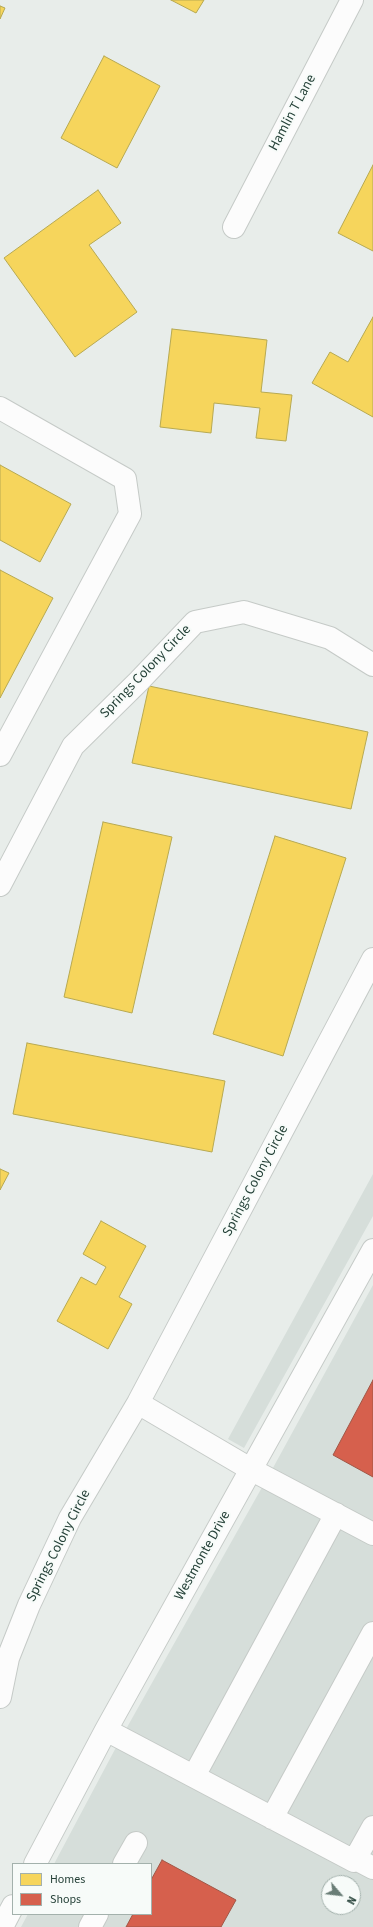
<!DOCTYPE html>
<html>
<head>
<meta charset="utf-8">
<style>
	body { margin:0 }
	#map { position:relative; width:373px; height:1927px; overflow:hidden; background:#e8edea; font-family:"Source Sans 3",sans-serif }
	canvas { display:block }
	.legend { position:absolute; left:12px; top:1863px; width:140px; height:52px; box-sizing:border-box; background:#f7fbf9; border:1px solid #a3b1ac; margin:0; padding:5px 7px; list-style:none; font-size:12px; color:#254138 }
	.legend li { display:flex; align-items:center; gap:8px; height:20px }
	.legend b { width:20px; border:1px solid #a3b1ac }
	.north { position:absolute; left:321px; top:1875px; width:40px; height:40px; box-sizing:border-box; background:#f7fbf9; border:1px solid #a3b1ac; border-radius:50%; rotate:118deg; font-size:11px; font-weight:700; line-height:16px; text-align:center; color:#254138 }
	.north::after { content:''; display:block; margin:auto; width:14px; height:18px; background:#697d76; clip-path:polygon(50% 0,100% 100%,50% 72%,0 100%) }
</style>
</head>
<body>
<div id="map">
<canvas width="373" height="1927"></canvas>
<ul class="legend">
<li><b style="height:11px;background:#f6d55c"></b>Homes</li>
<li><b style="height:11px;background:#d6604d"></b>Shops</li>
</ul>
<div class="north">N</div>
</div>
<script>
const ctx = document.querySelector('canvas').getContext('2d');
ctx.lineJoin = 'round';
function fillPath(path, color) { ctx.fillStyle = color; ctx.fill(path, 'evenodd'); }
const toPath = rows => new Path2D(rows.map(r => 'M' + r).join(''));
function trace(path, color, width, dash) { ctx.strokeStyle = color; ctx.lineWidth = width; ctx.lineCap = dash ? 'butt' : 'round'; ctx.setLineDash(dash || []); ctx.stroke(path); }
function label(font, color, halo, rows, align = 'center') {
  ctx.font = font + ' "Source Sans 3",sans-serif'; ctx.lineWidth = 4; ctx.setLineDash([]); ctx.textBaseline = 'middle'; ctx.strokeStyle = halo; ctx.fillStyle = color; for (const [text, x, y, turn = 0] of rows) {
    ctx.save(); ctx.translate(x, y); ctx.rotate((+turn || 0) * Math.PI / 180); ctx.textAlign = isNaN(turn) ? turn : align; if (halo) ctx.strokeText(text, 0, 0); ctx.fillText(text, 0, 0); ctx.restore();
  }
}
fillPath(toPath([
	[373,1174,373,1216,244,1448,228,1439],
	[373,1285,373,1927,21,1927,28,1914,151,1914,151,1864,54,1864,121,1738,274,1466],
	[329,1883,353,1883,353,1907,329,1907]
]), '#d6deda');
const homes = toPath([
	[171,0,204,0,196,13,171,0],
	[0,6,5,8,0,19,0,6],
	[104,56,160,86,117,168,61,138,104,56],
	[373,165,373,251,338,233,373,165],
	[98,190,121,223,89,245,137,312,75,357,4,258,98,190],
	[373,317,373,417,312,383,330,352,348,362,373,317],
	[172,329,267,340,261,392,292,395,286,441,256,438,260,408,214,403,211,433,160,427,172,329],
	[0,465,71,504,40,562,0,540,0,465],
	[0,570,53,598,0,698,0,570],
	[149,686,368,732,351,809,132,763,149,686],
	[103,822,172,837,132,1013,64,997,103,822],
	[275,836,346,858,283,1056,213,1034,275,836],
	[27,1043,225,1081,212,1152,13,1114,27,1043],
	[0,1169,9,1173,0,1190,0,1169],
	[101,1221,146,1246,119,1297,132,1304,108,1349,57,1321,81,1277,96,1285,106,1267,83,1254,101,1221]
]);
fillPath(homes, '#f6d55c');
trace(homes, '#b7a951', 1);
const shops = toPath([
	[373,1380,373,1477,333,1455,373,1380],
	[162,1860,236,1900,221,1927,126,1927,133,1914,151,1914,151,1880,162,1860]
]);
fillPath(shops, '#d6604d');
trace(shops, '#a15747', 1);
const minor = toPath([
	[234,227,352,0],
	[0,408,125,479,130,514,0,755],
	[0,885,73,746,139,681,195,622,244,612,330,638,373,665],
	[138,1403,252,1470,373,1534],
	[0,1697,8,1658,29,1605,70,1518,138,1403,373,959],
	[106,1730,354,1861,373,1827],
	[194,1776,336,1514],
	[272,1818,373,1633],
	[356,1859,373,1868],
	[35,1864,106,1730,373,1250],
	[124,1864,136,1843],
	[2,1927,13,1906],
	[90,1927,97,1914]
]);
trace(minor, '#c5cac7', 24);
trace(minor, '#fcfcfc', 22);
label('14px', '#254138', '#f7fbf9', [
	["Hamlin T Lane",293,113,-62],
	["Springs Colony Circle",146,672,-46],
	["Springs Colony Circle",256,1181,-62],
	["Springs Colony Circle",59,1546,-63],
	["Westmonte Drive",203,1556,-61]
]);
</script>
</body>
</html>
